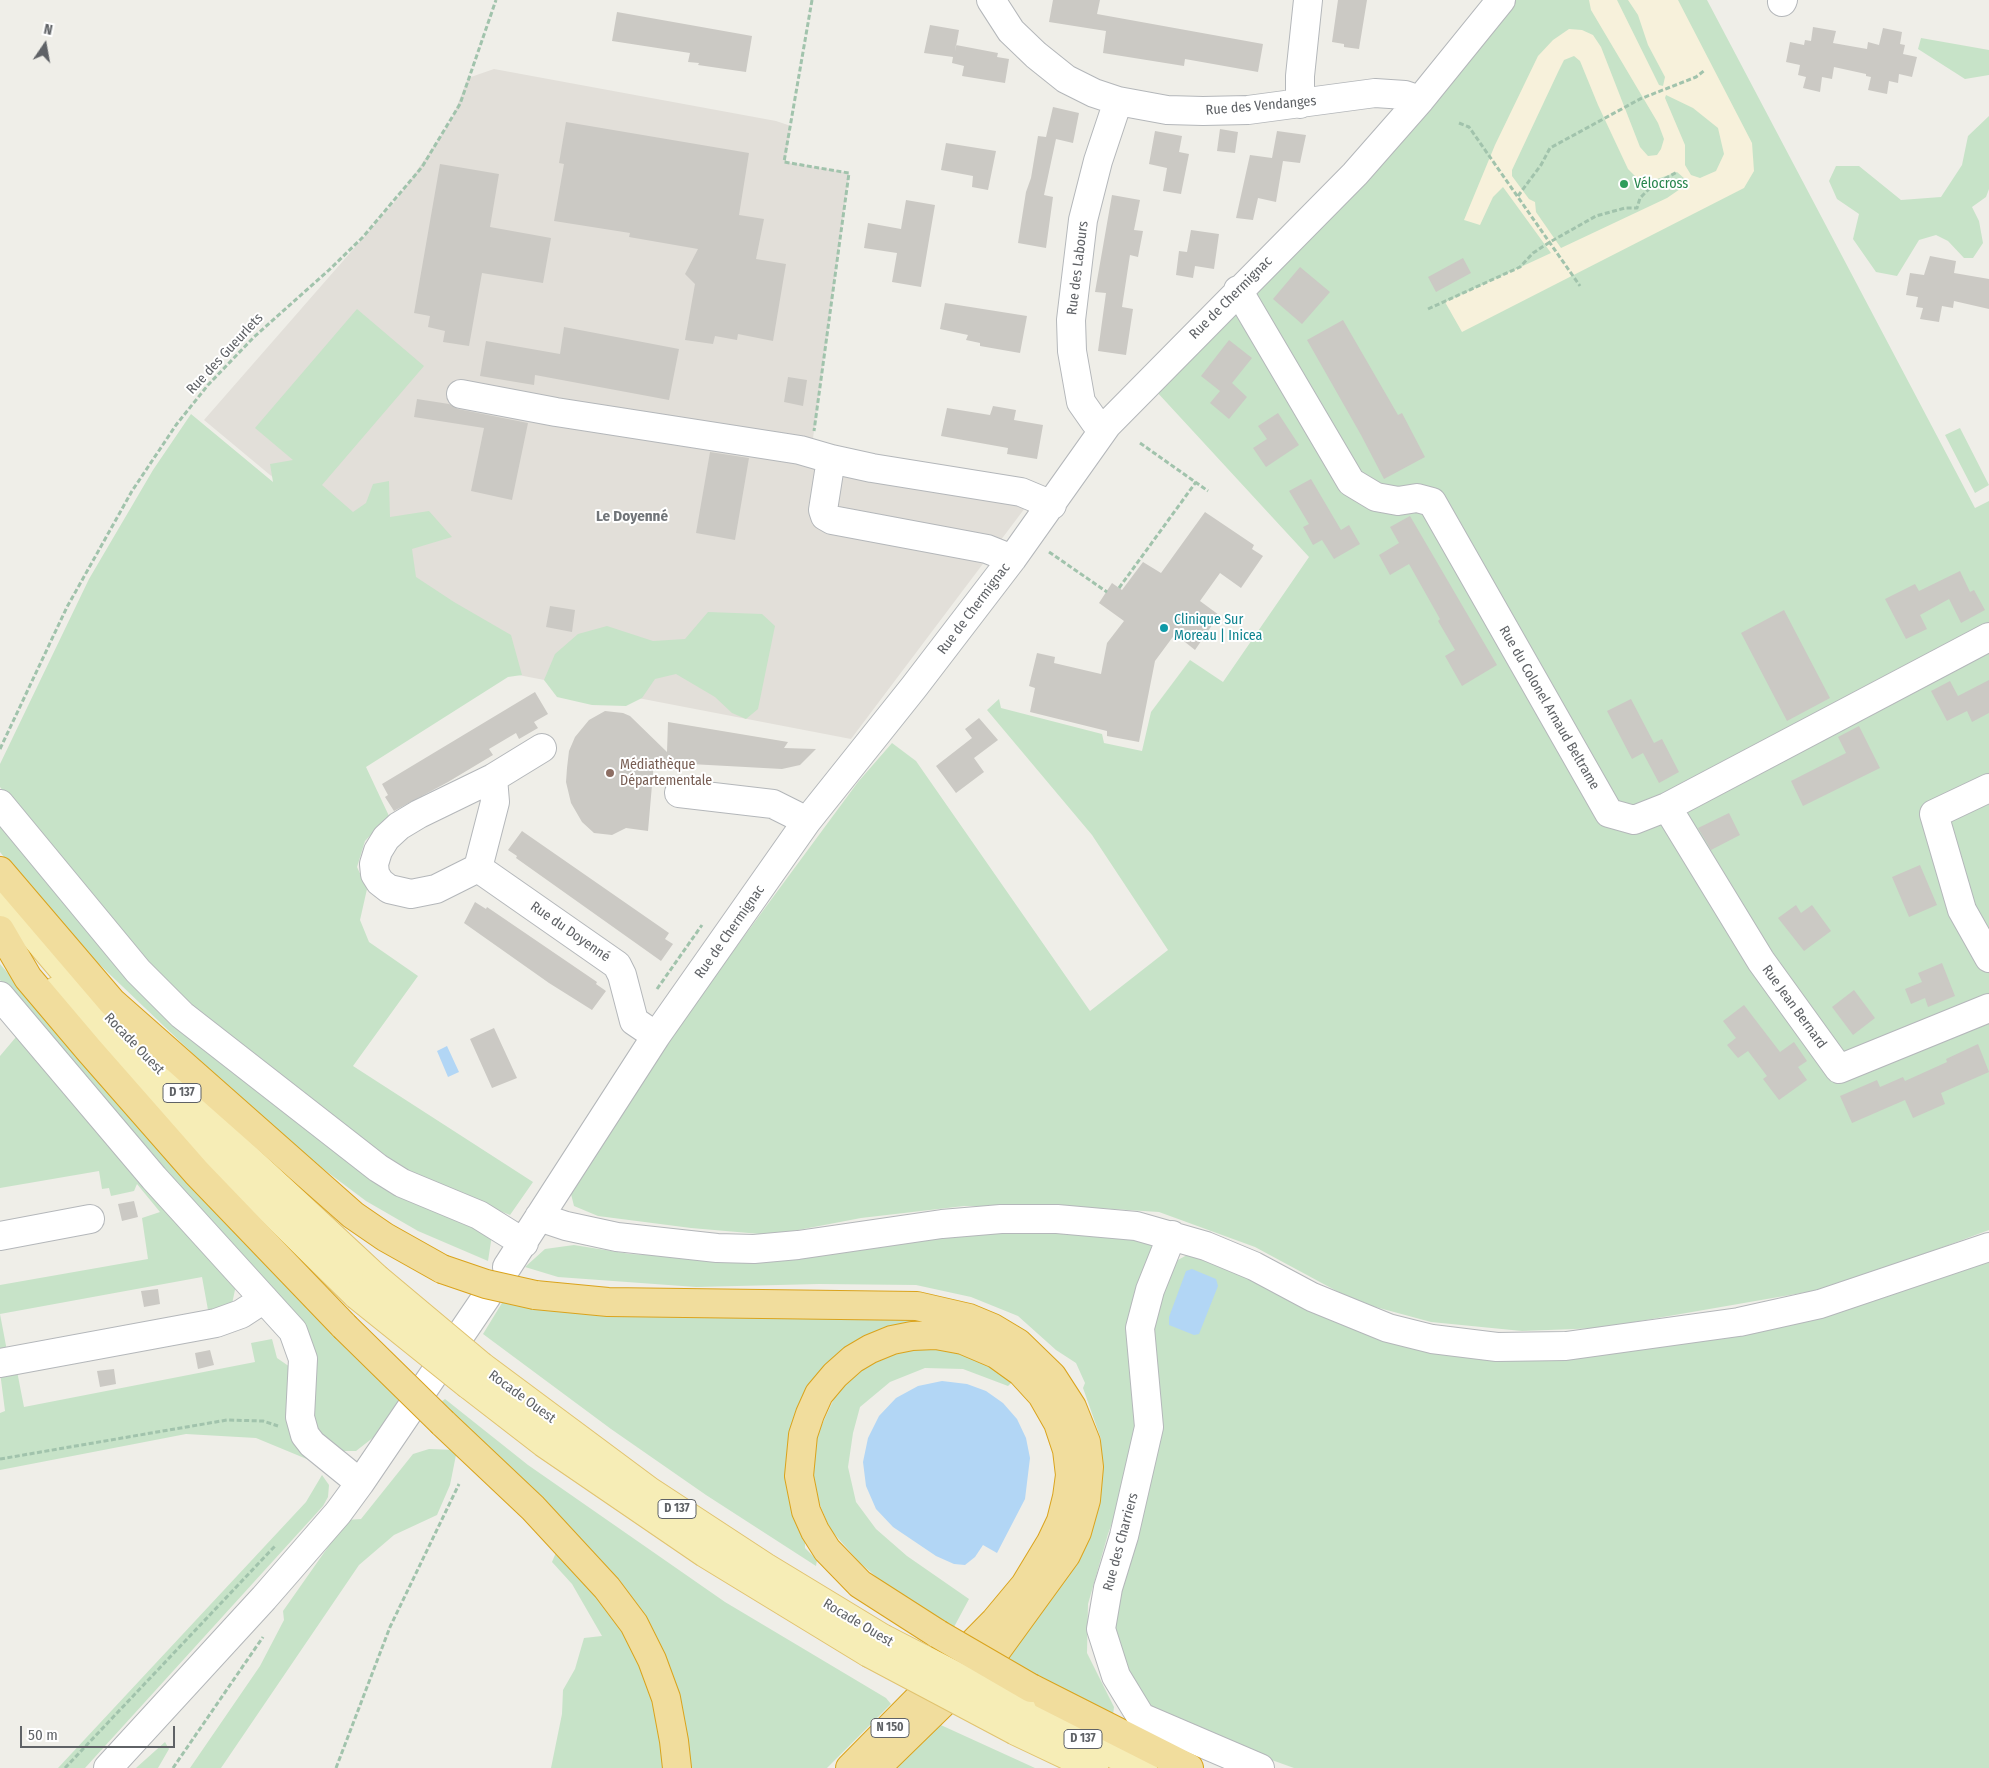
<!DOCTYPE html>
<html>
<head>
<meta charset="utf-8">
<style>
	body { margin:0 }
	#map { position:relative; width:1989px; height:1768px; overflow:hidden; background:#efeee8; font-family:"Fira Sans Condensed",sans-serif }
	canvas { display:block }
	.north { position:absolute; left:20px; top:20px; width:50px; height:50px; -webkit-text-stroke:4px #fff; paint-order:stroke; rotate:12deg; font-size:14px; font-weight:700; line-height:20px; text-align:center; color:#5f6266 }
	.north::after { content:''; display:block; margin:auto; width:18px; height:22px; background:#5f6266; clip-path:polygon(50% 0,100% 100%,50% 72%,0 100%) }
	.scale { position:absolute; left:20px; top:1726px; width:155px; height:22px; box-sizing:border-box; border:2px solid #5f6266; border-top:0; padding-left:6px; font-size:15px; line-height:18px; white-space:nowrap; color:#5f6266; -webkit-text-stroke:4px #fff; paint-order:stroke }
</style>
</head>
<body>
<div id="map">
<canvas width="1989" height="1768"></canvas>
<div class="north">N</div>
<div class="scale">50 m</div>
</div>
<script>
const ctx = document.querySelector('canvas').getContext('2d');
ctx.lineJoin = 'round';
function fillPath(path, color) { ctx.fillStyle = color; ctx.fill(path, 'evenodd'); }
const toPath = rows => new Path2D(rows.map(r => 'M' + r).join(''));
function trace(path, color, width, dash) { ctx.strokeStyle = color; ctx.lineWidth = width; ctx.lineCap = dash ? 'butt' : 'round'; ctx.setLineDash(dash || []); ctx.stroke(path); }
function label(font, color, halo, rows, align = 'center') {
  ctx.font = font + ' "Fira Sans Condensed",sans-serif'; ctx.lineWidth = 4; ctx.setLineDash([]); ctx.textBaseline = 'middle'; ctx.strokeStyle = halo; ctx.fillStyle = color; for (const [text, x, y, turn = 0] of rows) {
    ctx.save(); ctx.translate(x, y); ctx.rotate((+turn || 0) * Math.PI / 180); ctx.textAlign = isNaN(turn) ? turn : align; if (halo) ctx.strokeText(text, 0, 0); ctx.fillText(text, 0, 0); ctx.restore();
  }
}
fillPath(toPath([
	[494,69,776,121,791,126,785,162,849,173,811,453,1034,496,851,739,508,673,204,420,398,198,451,121,468,78]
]), '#e2dfd9');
fillPath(toPath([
	[1501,0,1707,0,1975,508,1989,501,1989,1230,1836,1287,1600,1328,1522,1331,1431,1322,1357,1302,1255,1247,1159,1212,1081,1207,964,1206,861,1218,772,1235,691,1228,598,1216,574,1206,570,1190,641,1076,858,782,892,743,916,761,1090,1011,1168,950,1092,835,987,710,999,699,1001,708,1102,734,1104,743,1142,751,1151,712,1190,660,1223,682,1309,557,1156,391],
	[1921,38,1989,50,1989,75,1965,79,1918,49],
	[1989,116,1989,189,1986,197,1972,207,1979,221,1983,243,1973,258,1964,258,1948,241,1936,235,1919,240,1897,276,1876,272,1853,239,1859,214,1837,199,1829,181,1836,166,1859,166,1901,200,1941,197,1962,165,1968,136],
	[357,309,424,366,322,485,353,512,366,503,373,484,389,481,390,517,429,511,452,537,412,549,416,577,454,602,511,635,522,675,508,677,366,767,389,816,365,841,357,867,367,889,360,920,369,942,418,976,353,1066,533,1182,510,1215,415,1177,291,1086,171,992,102,915,0,787,0,764,89,579,153,470,191,414,273,482,270,464,293,460,255,428],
	[1960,428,1989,485,1975,493,1945,435],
	[708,612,762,614,775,626,758,709,746,719,732,713,715,697,676,674,655,679,642,698,626,706,592,705,557,697,544,680,555,654,578,634,607,626,653,641,685,639],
	[0,817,160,1006,492,1235,488,1261,418,1231,366,1201,318,1165,212,1072,55,922,0,852],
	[0,964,139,1124,402,1397,379,1433,356,1451,336,1451,313,1430,309,1343,108,1113,0,980],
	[16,1037,236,1285,232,1304,208,1310,202,1277,0,1314,7,1351,0,1352,0,1285,148,1259,142,1218,160,1212,137,1184,134,1191,111,1196,109,1188,102,1189,99,1171,0,1188,0,1056],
	[1070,1226,1143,1237,1152,1244,1141,1415,1128,1479,1108,1534,1088,1604,1087,1653,1114,1707,1113,1715,1034,1676,1004,1654,1036,1621,1081,1555,1097,1504,1101,1439,1083,1388,1085,1383,1076,1363,1056,1350,1018,1316,971,1297,916,1285,819,1284,696,1287,558,1277,525,1267,545,1249,574,1245,630,1254,704,1258],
	[1202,1254,1333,1314,1600,1349,1989,1256,1989,1768,1294,1768,1202,1735,1150,1707,1123,1672,1113,1630,1151,1321,1176,1261,1187,1255],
	[505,1298,882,1312,929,1323,806,1399,805,1548,817,1560,816,1566,706,1495,611,1429,483,1334],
	[272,1339,277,1358,290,1367,287,1386,288,1422,314,1462,256,1438,186,1434,0,1470,0,1413,5,1411,0,1372,17,1371,24,1407,255,1362,251,1343],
	[915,1345,976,1354,1014,1380,1008,1386,963,1369,925,1368,890,1382,860,1407,853,1433,848,1467,856,1502,876,1529,907,1556,969,1599,954,1627,888,1587,859,1562,830,1529,818,1500,812,1466,818,1433,838,1390,858,1370,884,1356],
	[445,1399,528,1465,725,1602,886,1698,891,1704,827,1768,685,1768,656,1650,441,1402],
	[429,1449,457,1450,450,1485,437,1515,394,1535,359,1565,221,1768,190,1768,260,1666,284,1620,283,1611,347,1520,361,1519,413,1454],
	[322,1475,329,1485,328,1497,323,1506,85,1768,58,1768,306,1502],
	[557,1550,574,1565,632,1641,653,1692,665,1768,551,1768,562,1714,563,1690,575,1669,584,1638,602,1636,572,1584,552,1562],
	[932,1721,1035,1768,888,1768],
	[165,1742,169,1749,158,1768,136,1768]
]), '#c7e3c8');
fillPath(toPath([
	[1589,0,1617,0,1659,85,1663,86,1665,77,1648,45,1638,15,1628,0,1678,0,1752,143,1754,171,1744,188,1462,332,1445,302,1551,253,1503,187,1493,197,1480,225,1464,220,1495,145,1538,56,1553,40,1569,29,1582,30,1593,35,1601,47,1640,147,1648,156,1657,155,1661,149,1664,139,1658,123,1591,10],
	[1574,56,1580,61,1598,105,1628,169,1637,178,1657,179,1677,172,1685,179,1683,187,1667,198,1561,248,1536,212,1535,202,1529,199,1512,176,1512,170,1559,70,1564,60],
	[1666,95,1693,108,1718,128,1724,154,1716,171,1700,178,1691,175,1685,165,1685,145,1665,98]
]), '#f7f1db');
fillPath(toPath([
	[447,1046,459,1072,448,1077,437,1051],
	[1192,1269,1216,1279,1218,1286,1199,1334,1194,1335,1169,1325,1169,1317,1186,1271],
	[942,1381,967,1384,986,1391,1003,1403,1017,1419,1026,1438,1030,1458,1025,1499,997,1553,983,1545,975,1557,965,1565,954,1564,936,1556,893,1527,876,1509,866,1486,863,1462,868,1438,879,1416,896,1398,918,1386]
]), '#b2d6f5');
fillPath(toPath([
	[1053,0,1100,0,1097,14,1263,44,1258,72,1185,59,1184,66,1103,53,1106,31,1049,22],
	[1338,0,1367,0,1359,49,1344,47,1344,44,1332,42],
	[617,12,752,36,746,72,698,65,699,63,688,62,690,53,612,41],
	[930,25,959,30,955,52,956,45,998,53,997,57,1009,59,1005,83,962,76,964,66,952,63,953,57,924,53],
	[1813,27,1836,31,1833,43,1867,49,1868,42,1879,45,1883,28,1902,32,1900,44,1905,45,1903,54,1917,57,1912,77,1899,74,1898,83,1889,81,1887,94,1868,90,1871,77,1866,76,1866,74,1834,67,1832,79,1822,77,1820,92,1803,88,1806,77,1798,75,1800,65,1786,62,1790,42,1804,45,1805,40,1811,41],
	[1053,107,1079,113,1073,143,1056,139,1044,195,1053,197,1046,248,1018,243,1026,192,1031,178,1038,136,1046,137],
	[566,122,749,153,739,215,764,219,756,259,786,264,773,341,738,334,737,340,715,336,713,344,685,340,695,284,685,274,698,249,629,237,630,233,554,221,564,164,559,163],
	[1220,129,1238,132,1235,153,1217,151],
	[1155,131,1182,136,1179,152,1189,154,1181,194,1163,191,1167,168,1149,164],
	[1277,131,1306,135,1300,163,1283,161,1276,202,1258,198,1253,220,1236,218,1250,155,1272,158],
	[946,143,996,151,988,190,972,187,973,176,941,170],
	[440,164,499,174,490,227,551,238,543,283,482,273,469,346,443,342,445,331,428,327,430,316,414,313],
	[1112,195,1140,200,1134,230,1143,231,1138,257,1130,255,1122,307,1133,309,1126,355,1098,351,1106,293,1095,292],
	[906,200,935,205,921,287,892,282,897,253,864,248,868,223,901,229],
	[1191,230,1219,234,1214,269,1195,266,1193,278,1176,275,1179,251,1187,252],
	[1930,256,1956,261,1954,273,1989,279,1989,309,1954,301,1953,308,1942,306,1939,322,1920,319,1923,308,1916,307,1918,297,1906,295,1910,273,1924,275],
	[1463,258,1471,273,1436,292,1428,277],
	[1300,267,1330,292,1302,324,1273,299],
	[945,303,1027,316,1020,353,980,346,980,343,966,340,968,335,940,329],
	[1343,320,1398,415,1402,413,1425,457,1384,479,1361,435,1307,340],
	[564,327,679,349,669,400,535,375,534,385,480,376,486,341,560,354],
	[1229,340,1252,358,1232,383,1247,397,1229,419,1210,403,1220,391,1201,376],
	[788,377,807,380,803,406,784,402],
	[417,399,449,404,458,409,528,423,512,500,471,491,484,428,414,417],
	[993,406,1016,410,1014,420,1043,425,1037,459,1007,454,1008,448,941,436,947,408,990,415],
	[1278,413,1299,445,1266,467,1253,448,1267,439,1258,426],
	[710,452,749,458,735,540,696,533],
	[1311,479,1341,530,1349,525,1360,544,1334,559,1322,540,1313,545,1303,527,1309,524,1289,491],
	[1205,512,1254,545,1252,549,1263,556,1241,588,1220,573,1200,601,1219,615,1195,650,1175,634,1155,661,1139,742,1107,736,1107,731,1030,712,1035,688,1029,686,1037,653,1055,657,1054,663,1101,674,1107,643,1124,621,1099,603,1112,583,1122,590,1143,562,1161,573],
	[1410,516,1497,665,1462,686,1445,656,1455,650,1438,621,1440,619,1409,564,1390,575,1379,555,1399,543,1390,527],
	[1960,571,1970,592,1974,590,1985,610,1961,623,1949,599,1920,615,1927,629,1906,639,1885,599,1915,584,1919,591],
	[550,606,575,610,572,632,546,627],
	[1784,610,1830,698,1787,721,1741,633],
	[1989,680,1989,713,1972,722,1967,711,1947,721,1931,691,1950,681,1958,696],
	[535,692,548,714,534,722,538,728,519,739,516,733,489,749,493,755,448,782,394,811,385,797,388,795,382,784],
	[1631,699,1654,743,1662,739,1679,772,1659,783,1643,753,1632,759,1607,711],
	[605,711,623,713,630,716,667,752,668,722,788,742,784,748,816,749,800,765,782,769,654,762,648,831,626,828,612,835,594,833,582,822,571,803,566,782,567,768,569,751,575,737,589,720],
	[979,718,998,740,974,758,984,772,956,793,936,766,972,738,965,729],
	[1859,726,1880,768,1803,806,1791,781,1846,753,1838,737],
	[1729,813,1740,835,1711,850,1698,828],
	[522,831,669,933,665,939,673,944,661,961,516,858,517,856,508,850],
	[1920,865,1937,905,1909,917,1892,877],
	[475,902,486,909,487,907,597,982,596,984,606,991,592,1010,549,983,464,923],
	[1796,905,1801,913,1812,905,1831,931,1804,951,1778,918],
	[1942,963,1955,996,1928,1007,1925,998,1911,1004,1905,989,1922,982,1918,973],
	[1854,990,1875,1018,1853,1035,1832,1007],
	[1744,1005,1780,1052,1794,1042,1807,1061,1798,1067,1807,1080,1779,1100,1763,1079,1767,1076,1748,1051,1738,1058,1727,1045,1736,1038,1723,1021],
	[494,1028,517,1078,492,1088,470,1039],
	[1978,1044,1989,1072,1941,1093,1945,1104,1913,1118,1905,1100,1852,1123,1840,1096,1877,1080,1880,1087,1903,1077,1905,1081,1947,1062,1946,1059],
	[134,1201,138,1217,122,1221,118,1204],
	[158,1289,160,1304,144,1307,141,1291],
	[210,1350,214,1365,198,1369,195,1353],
	[114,1369,116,1384,100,1387,97,1371]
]), '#cbc9c4');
const minor = toPath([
	[991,0,1011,31,1036,55,1066,79,1094,93,1118,101,1167,110,1203,111,1248,110,1375,93,1405,95,1420,100],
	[1782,2,1783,0],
	[1300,104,1300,76,1308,0],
	[1238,290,1351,482,1376,497,1398,501,1417,498,1432,502,1609,813,1634,820,1667,807,1989,637],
	[461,394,556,412,800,450,831,459],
	[1107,425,1095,422,1081,402,1072,351,1071,320,1083,220,1098,161,1118,101],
	[1012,559,987,549,832,520,825,516,823,510,831,459,872,468,1021,492,1052,505],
	[542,748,493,778,419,814,399,826,386,838,378,851,374,864,375,874,380,882,389,889,411,894,436,889,478,868,617,965,622,975,634,1021,656,1036],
	[1989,788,1934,814,1962,910,1989,958],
	[679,793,773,804,807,821],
	[0,804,138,971,182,1015,378,1168,402,1183,479,1215,524,1243],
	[1667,807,1761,961,1839,1069,1989,1008],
	[478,868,495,802,493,778],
	[0,996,154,1178,293,1331,303,1359,300,1417,305,1435,312,1444,360,1483],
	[539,1217,566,1226,617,1237,717,1248,754,1249,798,1245,942,1224,1001,1219,1057,1219,1136,1226,1206,1246,1254,1266,1312,1297,1388,1328,1432,1339,1497,1347,1566,1346,1739,1322,1820,1304,1989,1247],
	[1172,1235,1150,1290,1140,1328,1149,1427,1124,1536,1108,1588,1101,1629,1116,1676,1141,1717,1260,1768],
	[0,1236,90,1219],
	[507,1267,656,1036,807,821,914,687,1012,559,1107,425,1355,174,1420,100,1501,0],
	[0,1363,216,1323,241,1314,264,1299],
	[108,1768,264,1598,338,1513,360,1483,487,1296]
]);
const major = toPath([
	[0,895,78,987,232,1144,376,1278],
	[56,991,114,1056,357,1295],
	[481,1366,649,1491,765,1567,882,1638],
	[469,1385,544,1443,705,1553,869,1653],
	[1022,1710,1143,1768],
	[1016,1731,1094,1768]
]);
const highway = toPath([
	[0,871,112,1002,353,1215,385,1237,442,1269],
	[0,930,28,978,89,1050,197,1173,344,1326],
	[535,1295,608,1302,917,1306,969,1318,993,1328,1018,1343,1052,1376,1072,1407,1086,1442,1089,1467,1086,1500,1077,1532,1066,1555,997,1650,876,1768],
	[443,1423,533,1508,607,1588,634,1624,652,1660,666,1698,674,1741,677,1768],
	[1031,1688,1189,1768],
	[850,1768,995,1621,1025,1585,1051,1542,1061,1521,1067,1497,1070,1475,1067,1450,1058,1423,1042,1395,1021,1372,996,1354,963,1340,936,1335,912,1336,892,1340,870,1349,853,1359,835,1375,819,1394,810,1414,803,1435,799,1476,806,1511,815,1531,827,1550,860,1584,938,1634]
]);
trace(minor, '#b4b7ba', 30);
trace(major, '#e1c36f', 30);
trace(highway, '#daa31c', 30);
trace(toPath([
	[812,0,784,162,849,173,814,431],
	[1459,123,1469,127,1580,286],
	[1518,196,1541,165,1550,148,1640,99,1696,77,1705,70],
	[1428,309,1520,267,1533,253,1550,242,1596,216,1625,208,1637,208,1640,198,1652,186,1677,172],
	[1140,443,1208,491],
	[1049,552,1107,592],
	[1119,588,1196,482],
	[0,749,67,607,132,491,176,425,208,385,254,337,329,270,363,237,422,167,460,104,496,0],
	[657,989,702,925],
	[0,1459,227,1420,263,1421,278,1426],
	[65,1768,275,1546],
	[173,1768,263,1637],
	[336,1768,390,1627,459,1484]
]), '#a1c3ac', 3, [5, 2.5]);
trace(minor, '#fff', 28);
trace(major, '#f6edb6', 28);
trace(highway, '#f1dd9d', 28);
const majorBridge = toPath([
	[376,1278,481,1366],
	[357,1295,469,1385],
	[882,1638,1022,1710],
	[869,1653,1016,1731]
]);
const highwayBridge = toPath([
	[442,1269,486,1284,535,1295],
	[344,1326,443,1423],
	[938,1634,1031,1688]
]);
trace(majorBridge, '#e1c36f', 30, []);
trace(highwayBridge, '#daa31c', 30, []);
trace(majorBridge, '#f6edb6', 28);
trace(highwayBridge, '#f1dd9d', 28);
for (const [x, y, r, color] of [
	[1624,184,5,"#2e9e5b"],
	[1164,628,5,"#0f9aa8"],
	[610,773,5,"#8d6e63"]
]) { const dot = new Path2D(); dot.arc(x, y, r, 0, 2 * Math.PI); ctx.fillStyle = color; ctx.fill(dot); trace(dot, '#fff', 2); }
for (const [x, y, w] of [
	[182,1093,38],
	[677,1509,38],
	[890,1728,38],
	[1083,1739,38]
]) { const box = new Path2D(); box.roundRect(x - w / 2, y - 9.5, w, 19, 4); ctx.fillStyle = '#fff'; ctx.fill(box); trace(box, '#5f6266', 1); }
label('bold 12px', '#5f6266', null, [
	["D 137",182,1093],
	["D 137",677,1509],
	["N 150",890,1728],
	["D 137",1083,1739]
]);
label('14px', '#5f6266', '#fff', [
	["Rue des Vendanges",1261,106,-5],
	["Rue des Labours",1078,268,-83],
	["Rue de Chermignac",1231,298,-45],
	["Rue des Gueurlets",225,354,-47],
	["Rue de Chermignac",974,609,-53],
	["Rue du Colonel Arnaud Beltrame",1549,708,60],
	["Rue du Doyenné",570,932,35],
	["Rue de Chermignac",730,932,-55],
	["Rue Jean Bernard",1794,1007,54],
	["Rocade Ouest",134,1044,46],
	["Rocade Ouest",522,1397,36],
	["Rue des Charriers",1121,1542,-75],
	["Rocade Ouest",858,1623,31]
]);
label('14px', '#27864d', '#fff', [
	["Vélocross",1634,184]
], 'left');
label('14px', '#0d838f', '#fff', [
	["Clinique Sur",1174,620],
	["Moreau | Inicea",1174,636]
], 'left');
label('14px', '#785e54', '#fff', [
	["Médiathèque",620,765],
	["Départementale",620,781]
], 'left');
label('bold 15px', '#707478', '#fff', [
	["Le Doyenné",632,517]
]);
</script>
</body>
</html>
